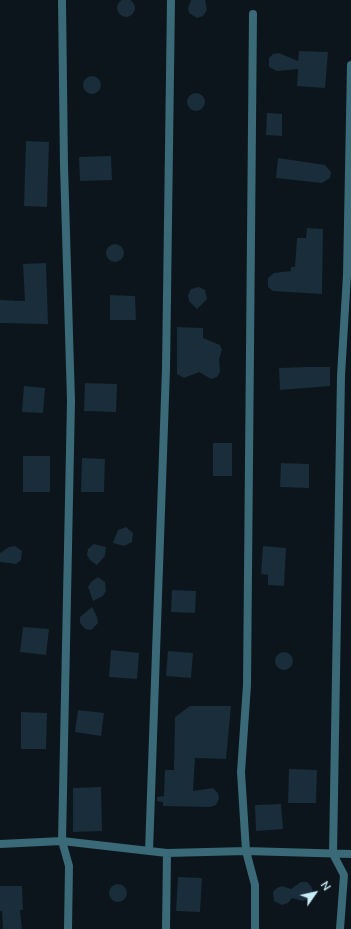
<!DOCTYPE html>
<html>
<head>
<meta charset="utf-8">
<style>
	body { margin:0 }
	#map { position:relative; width:351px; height:929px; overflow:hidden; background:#0c151b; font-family:"Nunito Sans",sans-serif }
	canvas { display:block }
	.north { position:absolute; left:295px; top:873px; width:40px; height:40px; -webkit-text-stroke:3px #0c151b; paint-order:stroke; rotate:56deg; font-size:11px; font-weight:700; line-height:16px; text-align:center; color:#c9ecfb }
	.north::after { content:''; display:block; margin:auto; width:14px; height:18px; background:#c9ecfb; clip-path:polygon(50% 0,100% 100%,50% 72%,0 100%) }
</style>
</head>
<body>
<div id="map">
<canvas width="351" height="929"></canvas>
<div class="north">N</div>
</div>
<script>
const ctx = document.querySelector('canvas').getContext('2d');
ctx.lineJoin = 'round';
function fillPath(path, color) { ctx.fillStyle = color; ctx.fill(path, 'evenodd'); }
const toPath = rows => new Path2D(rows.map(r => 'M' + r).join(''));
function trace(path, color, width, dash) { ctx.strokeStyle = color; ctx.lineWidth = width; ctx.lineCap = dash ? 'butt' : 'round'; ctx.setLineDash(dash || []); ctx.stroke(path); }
fillPath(toPath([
	'117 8a9 9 0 1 1 18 0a9 9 0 1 1-18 0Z',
	[191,0,205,0,207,10,203,16,197,18,189,13,188,8],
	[299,51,328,52,325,88,297,86,298,69,277,71,269,67,269,58,273,54,279,53,298,61],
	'83 85a9 9 0 1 1 18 0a9 9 0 1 1-18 0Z',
	'187 102a9 9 0 1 1 18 0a9 9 0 1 1-18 0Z',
	[267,113,282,114,282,136,266,135],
	[26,141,49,142,47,207,24,206],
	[111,156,112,180,80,181,79,157],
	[278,158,325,165,331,172,330,178,322,183,276,178],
	[307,228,323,229,322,294,273,291,268,287,268,278,274,273,291,271,291,267,295,267,297,238,306,238],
	'106 253a9 9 0 1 1 18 0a9 9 0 1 1-18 0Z',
	[46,263,48,324,0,323,0,300,25,301,23,264],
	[199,287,205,290,207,299,197,309,189,301,188,295,191,289],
	[110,295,135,296,136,320,110,320],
	[177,327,203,328,203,338,220,345,222,350,219,359,220,372,217,377,211,379,199,372,184,378,177,374],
	[306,367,330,367,330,386,280,390,279,368],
	[85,383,117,384,116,412,84,411],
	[24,386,45,388,43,413,22,412],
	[213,443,232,443,232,476,213,476],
	[23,456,50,456,50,492,23,492],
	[82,458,105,459,104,492,81,492],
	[281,463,309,464,309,488,280,487],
	[126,527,133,533,132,542,124,546,113,543,118,530],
	[94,544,106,547,105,556,97,565,90,560,87,555,88,549],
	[15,546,22,551,21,560,16,564,0,562,0,553,9,547],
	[263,546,286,548,284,586,268,585,268,575,261,574],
	[98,577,105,582,106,591,103,596,93,601,88,587,91,582],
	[172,590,196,591,195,613,171,612],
	[92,607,97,617,98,623,91,630,85,629,80,623,80,617],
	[23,627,49,629,46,655,20,652],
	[111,650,139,653,137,679,109,677],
	[168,651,193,653,191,678,166,676],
	'275 661a9 9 0 1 1 18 0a9 9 0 1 1-18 0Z',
	[190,706,231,706,226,759,195,758,193,791,213,788,218,793,219,799,216,805,210,807,163,806,163,802,157,801,157,797,164,796,165,770,174,770,175,717],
	[78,710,104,713,101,736,75,732],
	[21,712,47,713,46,749,21,749],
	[289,769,317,770,316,803,288,803],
	[101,787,102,831,73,832,73,788],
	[281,804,283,829,256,831,255,805],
	[178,877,202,878,200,912,176,911],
	[301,882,307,882,311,886,313,892,309,898,303,901,292,898,288,903,282,905,274,901,273,892,277,888,282,886,291,889],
	'109 893a9 9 0 1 1 18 0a9 9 0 1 1-18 0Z',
	[0,886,22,886,23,910,20,910,22,929,3,929,2,911,0,911]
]), '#192d3a');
trace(toPath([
	[62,0,64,166,71,401,62,841,69,866,68,929],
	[253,14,247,685,241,772,246,851,255,885,255,929],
	[0,844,62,841,167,853,246,851,351,854],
	[149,851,166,369,171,0],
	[166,929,167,853],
	[340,929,344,875,333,854,341,376,347,275,351,65]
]), '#3a6977', 8);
</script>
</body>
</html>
